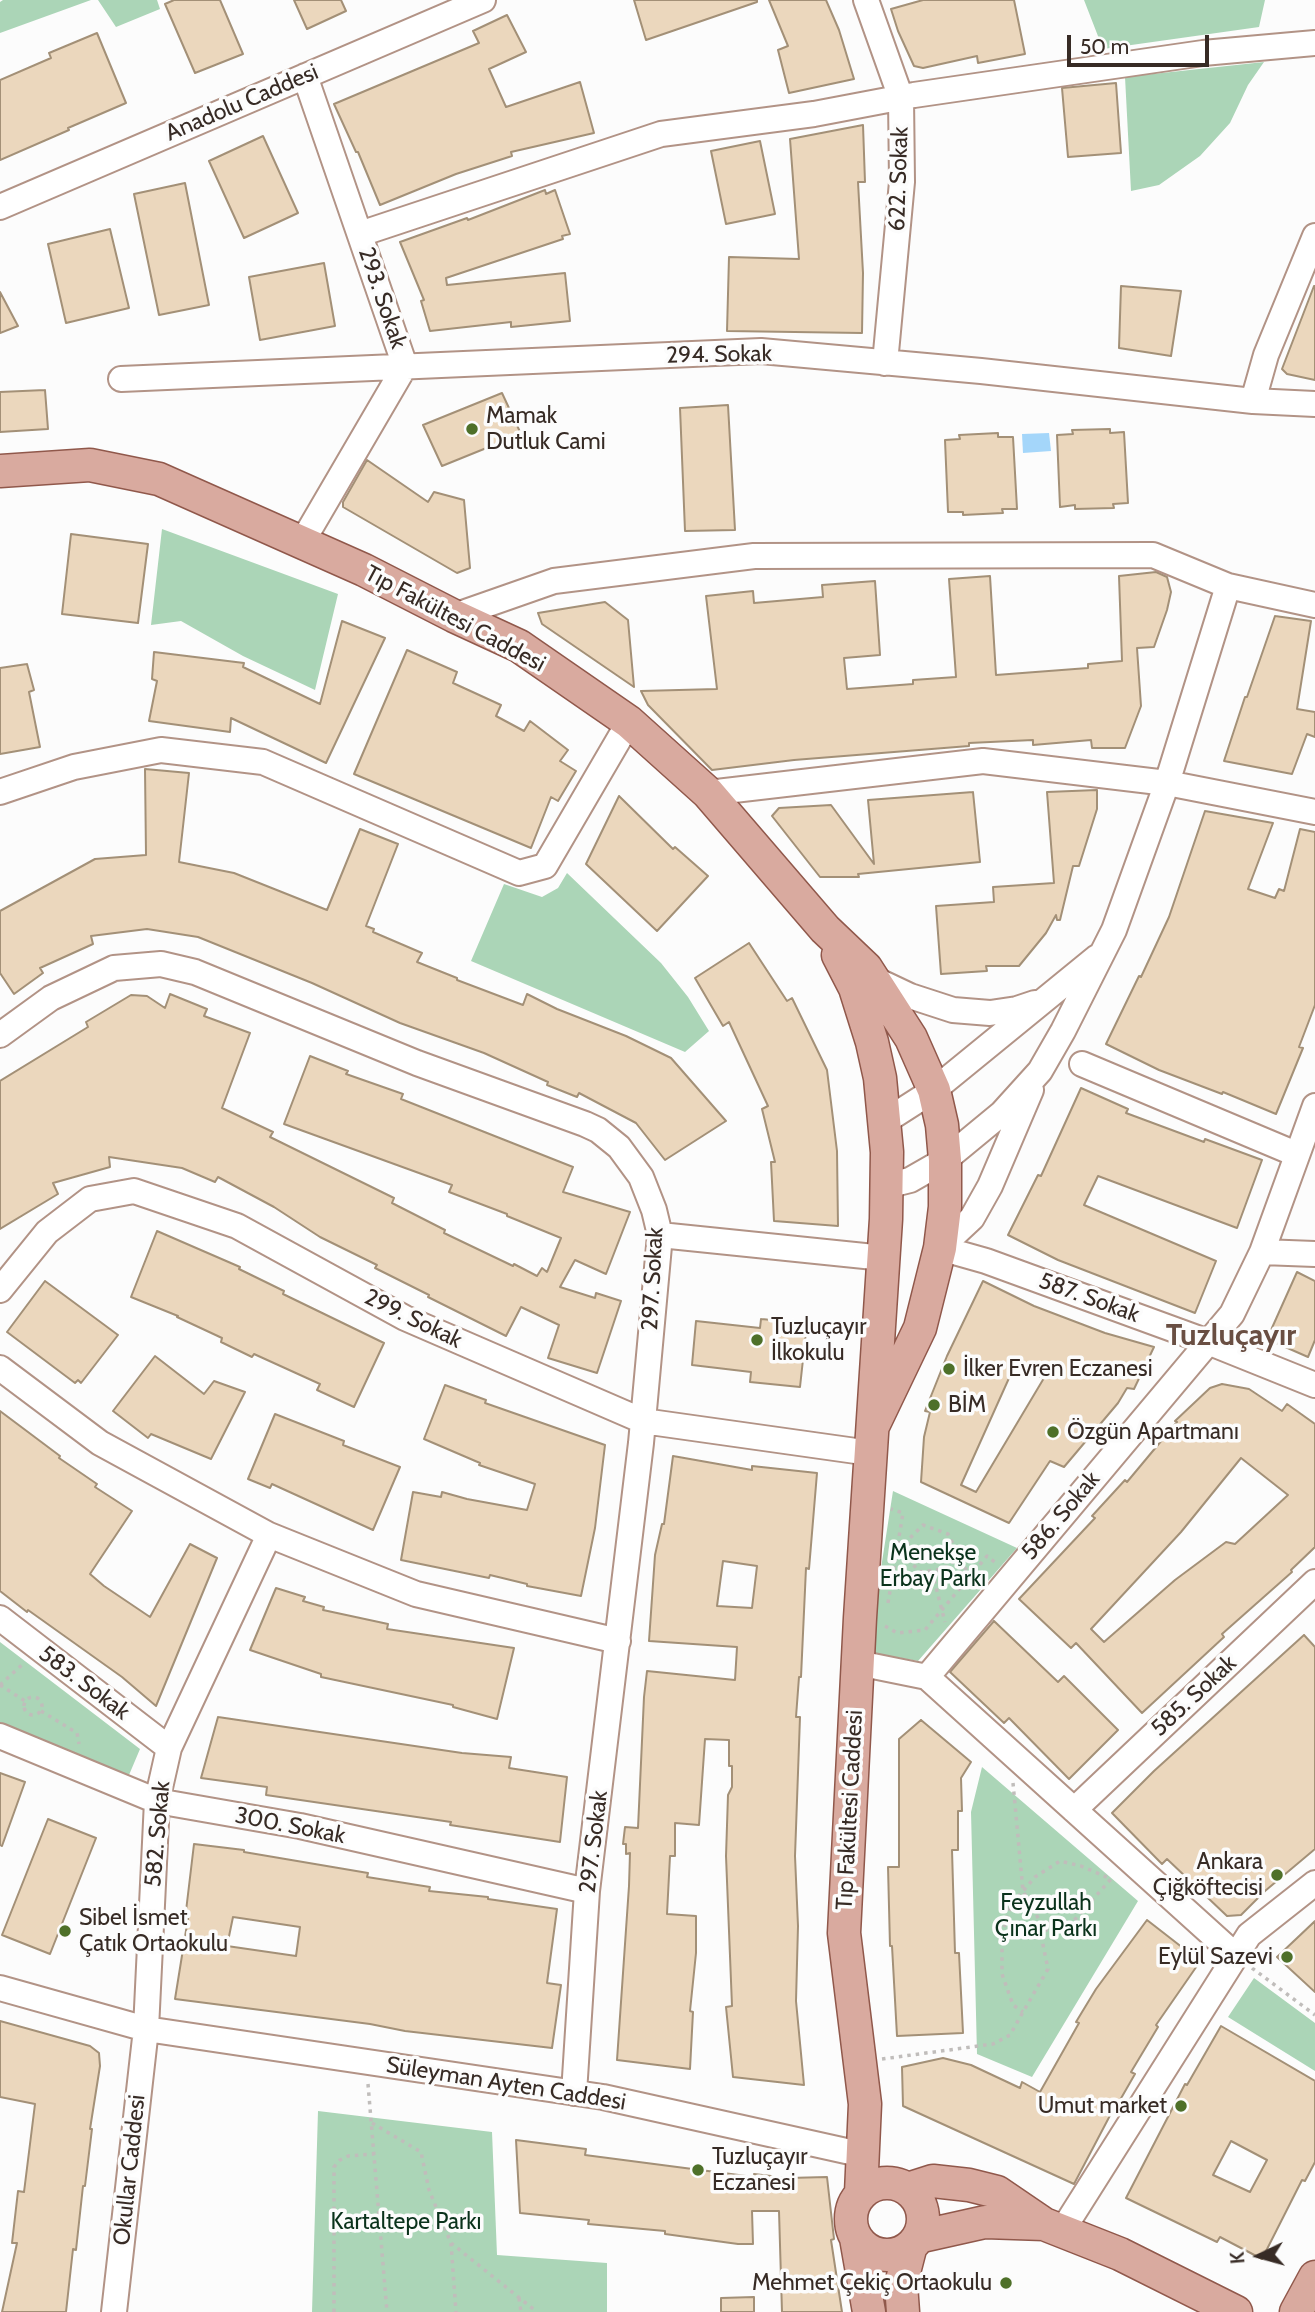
<!DOCTYPE html>
<html>
<head>
<meta charset="utf-8">
<style>
	body { margin:0 }
	#map { position:relative; width:1315px; height:2312px; overflow:hidden; background:#fcfcfc; font-family:Cabin,sans-serif }
	canvas { display:block }
	.north { position:absolute; left:1224px; top:2221px; width:70px; height:70px; -webkit-text-stroke:5px #fcfcfc; paint-order:stroke; rotate:265deg; font-size:19px; font-weight:700; line-height:28px; text-align:center; color:#372b25 }
	.north::after { content:''; display:block; margin:auto; width:24px; height:32px; background:#372b25; clip-path:polygon(50% 0,100% 100%,50% 72%,0 100%) }
	.scale { position:absolute; left:1067px; top:35px; width:142px; height:32px; box-sizing:border-box; border:4px solid #372b25; border-top:0; padding-left:9px; font-size:21px; line-height:24px; white-space:nowrap; color:#372b25; -webkit-text-stroke:5px #fcfcfc; paint-order:stroke }
</style>
</head>
<body>
<div id="map">
<canvas width="1315" height="2312"></canvas>
<div class="north">K</div>
<div class="scale">50 m</div>
</div>
<script>
const ctx = document.querySelector('canvas').getContext('2d');
ctx.lineJoin = 'round';
function fillPath(path, color) { ctx.fillStyle = color; ctx.fill(path, 'evenodd'); }
const toPath = rows => new Path2D(rows.map(r => 'M' + r).join(''));
function trace(path, color, width, dash) { ctx.strokeStyle = color; ctx.lineWidth = width; ctx.lineCap = dash ? 'butt' : 'round'; ctx.setLineDash(dash || []); ctx.stroke(path); }
function label(font, color, halo, rows, align = 'center') {
  ctx.font = font + ' Cabin,sans-serif'; ctx.lineWidth = 7; ctx.setLineDash([]); ctx.textBaseline = 'middle'; ctx.strokeStyle = halo; ctx.fillStyle = color; for (const [text, x, y, turn = 0] of rows) {
    ctx.save(); ctx.translate(x, y); ctx.rotate((+turn || 0) * Math.PI / 180); ctx.textAlign = isNaN(turn) ? turn : align; if (halo) ctx.strokeText(text, 0, 0); ctx.fillText(text, 0, 0); ctx.restore();
  }
}
fillPath(toPath([
	[3,0,91,0,0,33,0,2],
	[98,0,157,0,160,9,116,27],
	[1084,0,1265,0,1259,27,1103,49],
	[1264,62,1248,85,1230,123,1200,156,1159,185,1131,191,1125,77],
	[162,529,338,594,315,690,243,656,181,621,151,625],
	[567,873,661,963,688,997,709,1031,685,1052,471,961,504,884,542,897,558,888],
	[893,1491,1017,1548,918,1661,868,1652],
	[0,1642,140,1749,129,1775,0,1722],
	[982,1767,1138,1901,1032,2077,977,2054,971,1812],
	[1254,1978,1315,2023,1315,2071,1228,2017],
	[318,2111,492,2132,497,2255,607,2263,607,2312,312,2312]
]), '#abd5b7');
fillPath(toPath([
	[1049,433,1051,451,1023,453,1022,434]
]), '#a4d6fa');
const building = toPath([
	[174,0,220,0,243,54,195,73,165,4,174,0],
	[294,0,341,0,346,11,307,29,294,0],
	[634,0,757,0,757,2,646,40,634,0],
	[769,0,826,0,839,30,854,79,789,93,778,50,788,46,769,0],
	[923,0,1014,0,1025,54,978,63,977,56,923,68,914,66,898,31,891,9,923,0],
	[507,15,526,52,489,69,506,107,580,82,594,133,511,152,512,156,456,174,380,205,358,152,356,152,334,104,479,43,473,31,507,15],
	[97,33,126,103,68,128,69,130,0,160,0,80,51,58,49,53,97,33],
	[1116,83,1121,153,1068,157,1062,88,1116,83],
	[863,125,865,182,858,182,863,273,862,333,727,331,729,257,799,259,790,139,863,125],
	[263,136,298,213,244,238,209,161,263,136],
	[760,141,775,214,726,224,711,151,760,141],
	[185,183,209,305,159,315,134,194,185,183],
	[545,190,546,194,555,190,570,234,562,236,563,239,446,278,447,285,565,273,570,321,511,327,511,322,430,331,421,301,424,300,400,242,467,218,468,220,545,190],
	[110,229,129,308,66,323,48,244,110,229],
	[324,263,335,326,260,340,249,277,324,263],
	[1121,286,1181,291,1171,356,1119,348,1121,286],
	[1314,286,1315,286,1315,380,1287,374,1282,369,1314,286],
	[0,292,18,326,0,333,0,292],
	[45,390,48,429,0,432,0,392,45,390],
	[502,393,521,434,442,466,423,425,502,393],
	[728,405,735,530,685,531,680,408,728,405],
	[1110,429,1110,433,1124,432,1128,503,1113,504,1114,508,1075,509,1075,505,1060,507,1057,435,1073,434,1072,430,1110,429],
	[998,433,998,437,1013,437,1017,509,1002,509,1003,513,963,515,963,512,948,512,945,440,960,439,959,435,998,433],
	[367,460,428,502,434,492,464,500,470,568,457,573,343,507,343,502,367,460],
	[71,534,148,544,138,623,62,614,71,534],
	[1156,572,1167,577,1171,592,1167,610,1154,647,1137,648,1141,706,1125,748,1092,748,1091,740,1033,745,1033,740,969,743,969,746,794,760,712,770,648,705,641,691,717,689,706,596,753,591,754,603,823,597,822,585,875,581,880,655,844,658,847,689,913,684,913,680,956,677,949,579,990,576,996,675,1088,668,1088,664,1122,661,1119,576,1156,572],
	[605,602,628,620,634,687,542,624,538,613,605,602],
	[1275,616,1311,621,1297,709,1315,712,1315,737,1307,734,1292,774,1224,761,1245,697,1247,697,1275,616],
	[342,621,385,638,326,763,231,718,230,732,149,721,157,681,152,679,154,652,244,663,243,667,320,704,342,621],
	[407,650,457,672,453,683,501,705,496,716,524,731,530,721,568,750,560,761,576,771,558,801,551,797,531,848,354,774,407,650],
	[27,664,34,690,29,692,40,747,0,754,0,668,27,664],
	[145,769,189,773,179,862,234,873,327,910,360,829,398,844,366,926,374,929,373,932,422,953,417,962,457,978,457,980,523,1005,527,994,557,1009,626,1036,671,1058,726,1121,665,1160,636,1123,579,1093,577,1097,547,1085,548,1082,484,1053,400,1023,312,983,198,937,147,929,91,936,93,944,40,968,43,973,14,994,0,973,0,911,95,859,146,855,145,769],
	[1097,790,1097,809,1079,866,1073,866,1060,920,1057,920,1056,915,1046,933,1019,966,986,966,987,971,941,974,936,906,994,902,993,887,1054,883,1047,792,1097,790],
	[973,792,980,862,858,874,859,877,820,877,772,816,779,808,831,805,874,864,868,800,973,792],
	[619,796,673,849,675,847,708,876,657,931,586,864,619,796],
	[1205,811,1273,823,1248,889,1275,898,1279,889,1284,891,1300,829,1315,832,1315,1005,1299,1047,1303,1048,1276,1114,1223,1092,1222,1094,1159,1070,1106,1044,1139,976,1141,977,1169,917,1205,811],
	[749,943,787,1001,792,998,827,1070,837,1151,838,1226,774,1221,771,1162,775,1162,762,1109,768,1106,729,1022,723,1026,695,978,749,943],
	[170,994,207,1009,204,1016,250,1033,222,1108,273,1132,270,1137,394,1198,392,1203,445,1230,444,1233,513,1266,514,1264,537,1276,542,1268,547,1272,561,1238,507,1216,507,1214,449,1192,452,1185,284,1124,310,1056,348,1071,346,1074,403,1094,401,1099,573,1167,563,1192,630,1212,606,1274,575,1260,560,1287,595,1298,596,1293,621,1301,597,1373,548,1358,559,1325,521,1307,506,1336,428,1297,429,1295,375,1268,377,1265,320,1237,274,1207,218,1177,215,1182,182,1168,109,1157,110,1167,53,1183,58,1194,0,1229,0,1081,88,1027,86,1022,131,995,147,996,165,1008,170,994],
	[1081,1088,1128,1109,1126,1113,1204,1142,1205,1139,1262,1160,1237,1228,1098,1176,1084,1205,1216,1261,1195,1313,1058,1260,1008,1235,1038,1175,1041,1176,1081,1088],
	[157,1231,240,1267,239,1269,284,1291,283,1294,384,1343,354,1407,317,1390,320,1384,254,1354,252,1357,221,1342,222,1338,177,1317,178,1316,131,1297,157,1231],
	[1297,1272,1315,1281,1315,1340,1308,1357,1267,1339,1297,1272],
	[45,1281,118,1335,81,1383,78,1380,75,1383,7,1332,45,1281],
	[983,1281,1034,1306,1105,1333,1154,1347,1134,1389,1127,1388,1118,1403,1064,1467,1050,1461,1009,1523,921,1482,924,1437,930,1412,925,1411,947,1356,983,1281],
	[1014,1367,1044,1378,976,1492,961,1485,1014,1367],
	[761,1319,807,1323,800,1387,750,1382,751,1372,692,1365,696,1321,760,1328,761,1319],
	[155,1356,204,1394,214,1381,245,1392,211,1459,151,1434,148,1438,113,1411,155,1356],
	[1222,1384,1249,1389,1282,1411,1287,1404,1315,1424,1315,1547,1291,1570,1292,1572,1222,1634,1224,1637,1142,1713,1076,1643,1071,1648,1019,1599,1095,1518,1092,1516,1125,1480,1127,1482,1177,1422,1175,1421,1210,1388,1222,1384],
	[1241,1458,1288,1495,1235,1544,1226,1542,1175,1580,1104,1642,1091,1629,1181,1532,1241,1458],
	[445,1385,486,1400,485,1403,605,1445,595,1528,581,1596,527,1586,527,1584,490,1575,489,1578,401,1560,413,1492,441,1497,442,1492,467,1499,527,1510,535,1484,479,1465,480,1463,424,1439,445,1385],
	[0,1411,60,1456,59,1458,97,1484,95,1487,132,1511,90,1574,104,1586,150,1617,190,1544,217,1558,156,1706,122,1677,28,1610,27,1612,0,1591,0,1411],
	[275,1414,344,1441,343,1445,400,1467,373,1530,272,1484,270,1488,248,1479,275,1414],
	[673,1456,752,1470,752,1466,817,1473,809,1569,806,1568,801,1677,799,1677,796,1717,800,1717,795,1856,798,1926,796,2001,804,2085,733,2077,726,2007,732,2006,726,1856,728,1795,732,1787,732,1766,729,1766,729,1740,705,1739,699,1825,675,1823,675,1856,670,1856,667,1914,696,1916,696,1953,690,2011,693,2012,690,2069,617,2060,629,1886,630,1853,626,1854,626,1844,623,1844,625,1827,638,1828,644,1697,647,1671,735,1680,737,1647,649,1641,655,1555,662,1524,664,1524,673,1456],
	[723,1561,757,1566,752,1608,717,1606,723,1561],
	[276,1588,305,1597,303,1601,324,1607,323,1610,388,1624,387,1629,514,1648,497,1719,453,1707,453,1705,321,1677,321,1674,250,1650,276,1588],
	[994,1621,1058,1682,1064,1676,1118,1730,1069,1779,1009,1718,1004,1723,950,1672,994,1621],
	[1304,1635,1315,1647,1315,1849,1265,1891,1241,1915,1227,1916,1167,1859,1162,1864,1112,1813,1154,1771,1304,1635],
	[218,1717,462,1753,511,1757,509,1768,567,1777,560,1842,450,1825,451,1822,266,1795,267,1787,201,1778,218,1717],
	[921,1720,971,1762,961,1778,962,1811,958,1811,958,1850,952,1850,955,1953,959,1953,963,2033,897,2036,892,1946,890,1946,888,1867,899,1867,899,1739,921,1720],
	[0,1773,25,1782,2,1846,0,1845,0,1773],
	[48,1819,96,1838,50,1954,2,1935,48,1819],
	[194,1844,244,1850,244,1852,368,1873,367,1877,430,1887,429,1891,488,1897,488,1899,557,1909,547,1983,561,1985,552,2048,405,2031,370,2024,175,1999,189,1912,186,1911,194,1844],
	[233,1917,300,1927,296,1956,227,1946,233,1917],
	[1147,1920,1192,1955,1199,1963,1156,2025,1158,2027,1131,2072,1135,2074,1116,2107,1115,2106,1074,2184,903,2106,902,2067,943,2058,971,2065,1020,2088,1022,2082,1040,2092,1079,2023,1076,2022,1096,1989,1147,1920],
	[1315,1921,1315,1992,1277,1957,1315,1921],
	[0,2021,90,2046,99,2053,100,2066,90,2129,92,2129,85,2186,83,2186,76,2250,73,2249,66,2312,2,2312,17,2243,12,2243,18,2191,24,2192,35,2104,0,2097,0,2021],
	[1221,2026,1315,2081,1315,2162,1305,2181,1302,2180,1262,2259,1220,2237,1217,2242,1126,2198,1185,2084,1187,2085,1221,2026],
	[1231,2141,1267,2160,1250,2192,1213,2175,1231,2141],
	[516,2140,586,2149,585,2155,754,2177,754,2174,788,2178,827,2177,834,2239,831,2240,842,2312,782,2312,779,2211,752,2211,753,2244,738,2244,665,2234,665,2231,588,2224,589,2220,520,2213,516,2140],
	[754,2297,754,2312,721,2312,721,2298,754,2297]
]);
fillPath(building, '#ebd7bd');
trace(building, '#a39077', 2);
const minor = toPath([
	[866,0,901,98,902,182,885,363],
	[0,207,483,0],
	[360,234,661,134,814,114,914,95,1203,53,1315,43],
	[121,379,761,351,981,371,1253,401,1315,404],
	[1253,401,1266,355,1315,236],
	[301,544,405,366,305,76],
	[454,616,554,581,754,556,1153,555,1228,586,1315,605],
	[0,792,74,767,161,750,263,762,519,873,545,866,629,722],
	[708,793,983,761,1167,783,1315,812],
	[872,978,910,996,953,1010,990,1013,1017,1009,1035,1003],
	[0,1035,51,998,114,968,161,964,195,972,417,1063,585,1124,598,1130,619,1147,641,1177,654,1210,660,1235,641,1443,587,1891,574,2093],
	[1082,1064,1296,1154],
	[884,1122,934,1090,1097,957],
	[886,1186,910,1180,945,1160,1002,1113,1040,1071,1063,1031,1114,930,1167,783,1228,586],
	[660,1235,884,1258],
	[940,1248,986,1261,1208,1342,1315,1385],
	[940,1248,972,1218,990,1186,1031,1090],
	[1262,1252,1315,1254],
	[0,1290,47,1232,90,1199,134,1191,237,1226,405,1318,643,1421,870,1453],
	[0,1368,100,1443,269,1535,416,1594,618,1641],
	[0,1618,169,1748],
	[858,1663,927,1677,1232,1314,1262,1252,1315,1106],
	[927,1677,1236,1956],
	[0,1736,157,1801,300,1826,587,1891],
	[1074,1810,1315,1582],
	[0,1988,146,2029,603,2097,864,2155],
	[1062,2231,1249,1935,1315,1883],
	[114,2312,146,2029,157,1801,169,1748,269,1535]
]);
const major = toPath([
	[0,471,90,465,159,479,364,570,454,616,519,646,629,722,708,793,825,929,866,968,911,1038,934,1090,942,1125,945,1160,945,1207,940,1248,920,1328,873,1426],
	[838,955,855,988,872,1042,880,1078,887,1152,886,1219,860,1618,844,1933,865,2104,861,2193],
	'851 2219a36 36 0 1 1 72 0a36 36 0 1 1-72 0Z',
	[908,2189,933,2181,969,2185,997,2192,1044,2224,1120,2254,1236,2312],
	[918,2237,985,2222,1044,2224],
	[856,2238,869,2312],
	[903,2312,901,2284,910,2249],
	[1296,2312,1315,2277]
]);
trace(minor, '#b29386', 28);
trace(major, '#90584b', 35);
trace(toPath([
	[954,1561,943,1569,921,1572,911,1563,906,1551,909,1539,923,1525,948,1534,954,1546,954,1561,972,1573],
	[932,1572,945,1622],
	[888,1603,903,1513,891,1509],
	[885,1626,897,1633,925,1630,987,1556,996,1563],
	[0,1685,24,1663],
	[0,1685,25,1701],
	'24 1706a9 9 0 1 1 18 0a9 9 0 1 1-18 0Z',
	[41,1711,77,1733,79,1744],
	[1013,1783,1023,1891,1046,1932],
	[1252,1968,1315,2015],
	[882,2059,993,2044,1010,2035,1023,2012,1048,1969,1042,1940,1048,1926,1052,1919,1062,1918,1069,1926,1111,1879,1081,1866,1060,1861,1035,1877,1011,1905,1002,1934,1002,1974,1013,2005,1023,2012],
	[368,2084,387,2312],
	[372,2123,421,2152,429,2190,451,2243,537,2312],
	[451,2243,456,2312],
	[519,2298,521,2312],
	[334,2312,334,2167,340,2160,348,2156,374,2154]
]), '#c0bdbb', 3.5, [3.5, 5]);
trace(minor, '#fff', 24);
trace(major, '#d9aa9f', 32);
for (const [x, y, r, color] of [
	[472,429,7,"#4e7029"],
	[757,1340,7,"#4e7029"],
	[949,1369,7,"#4e7029"],
	[934,1405,7,"#4e7029"],
	[1053,1432,7,"#4e7029"],
	[1277,1875,7,"#4e7029"],
	[65,1931,7,"#4e7029"],
	[1287,1957,7,"#4e7029"],
	[1181,2106,7,"#4e7029"],
	[698,2170,7,"#4e7029"],
	[1006,2283,7,"#4e7029"]
]) { const dot = new Path2D(); dot.arc(x, y, r, 0, 2 * Math.PI); ctx.fillStyle = color; ctx.fill(dot); trace(dot, '#fcfcfc', 2.5); }
label('23px', '#372b25', '#fcfcfc', [
	["Anadolu Caddesi",242,103,-23],
	["622. Sokak",899,179,-88],
	["293. Sokak",382,298,71],
	["294. Sokak",719,355,-1],
	["Tıp Fakültesi Caddesi",455,619,28],
	["297. Sokak",653,1279,-87],
	["587. Sokak",1089,1298,20],
	["299. Sokak",413,1319,26],
	["586. Sokak",1061,1516,-50],
	["583. Sokak",84,1683,37],
	["585. Sokak",1194,1696,-43],
	["Tıp Fakültesi Caddesi",850,1810,-87],
	["300. Sokak",290,1826,11],
	["582. Sokak",158,1834,-85],
	["297. Sokak",594,1842,-83],
	["Süleyman Ayten Caddesi",506,2084,9],
	["Okullar Caddesi",130,2170,-84]
]);
label('23px', '#372b25', '#fcfcfc', [
	["Mamak",486,416],
	["Dutluk Cami",486,442],
	["Tuzluçayır",771,1327],
	["İlkokulu",771,1353],
	["İlker Evren Eczanesi",963,1369],
	["BİM",948,1405],
	["Özgün Apartmanı",1067,1432],
	["Ankara",1263,1862,"right"],
	["Çiğköftecisi",1263,1888,"right"],
	["Sibel İsmet",79,1918],
	["Çatık Ortaokulu",79,1944],
	["Eylül Sazevi",1273,1957,"right"],
	["Umut market",1167,2106,"right"],
	["Tuzluçayır",712,2157],
	["Eczanesi",712,2183],
	["Mehmet Çekiç Ortaokulu",992,2283,"right"]
], 'left');
label('23px', '#0a321b', '#fcfcfc', [
	["Menekşe",933,1553],
	["Erbay Parkı",933,1579],
	["Feyzullah",1046,1903],
	["Çınar Parkı",1046,1929],
	["Kartaltepe Parkı",406,2222]
]);
label('bold 30px', '#694e42', '#fcfcfc', [
	["Tuzluçayır",1231,1336]
]);
</script>
</body>
</html>
